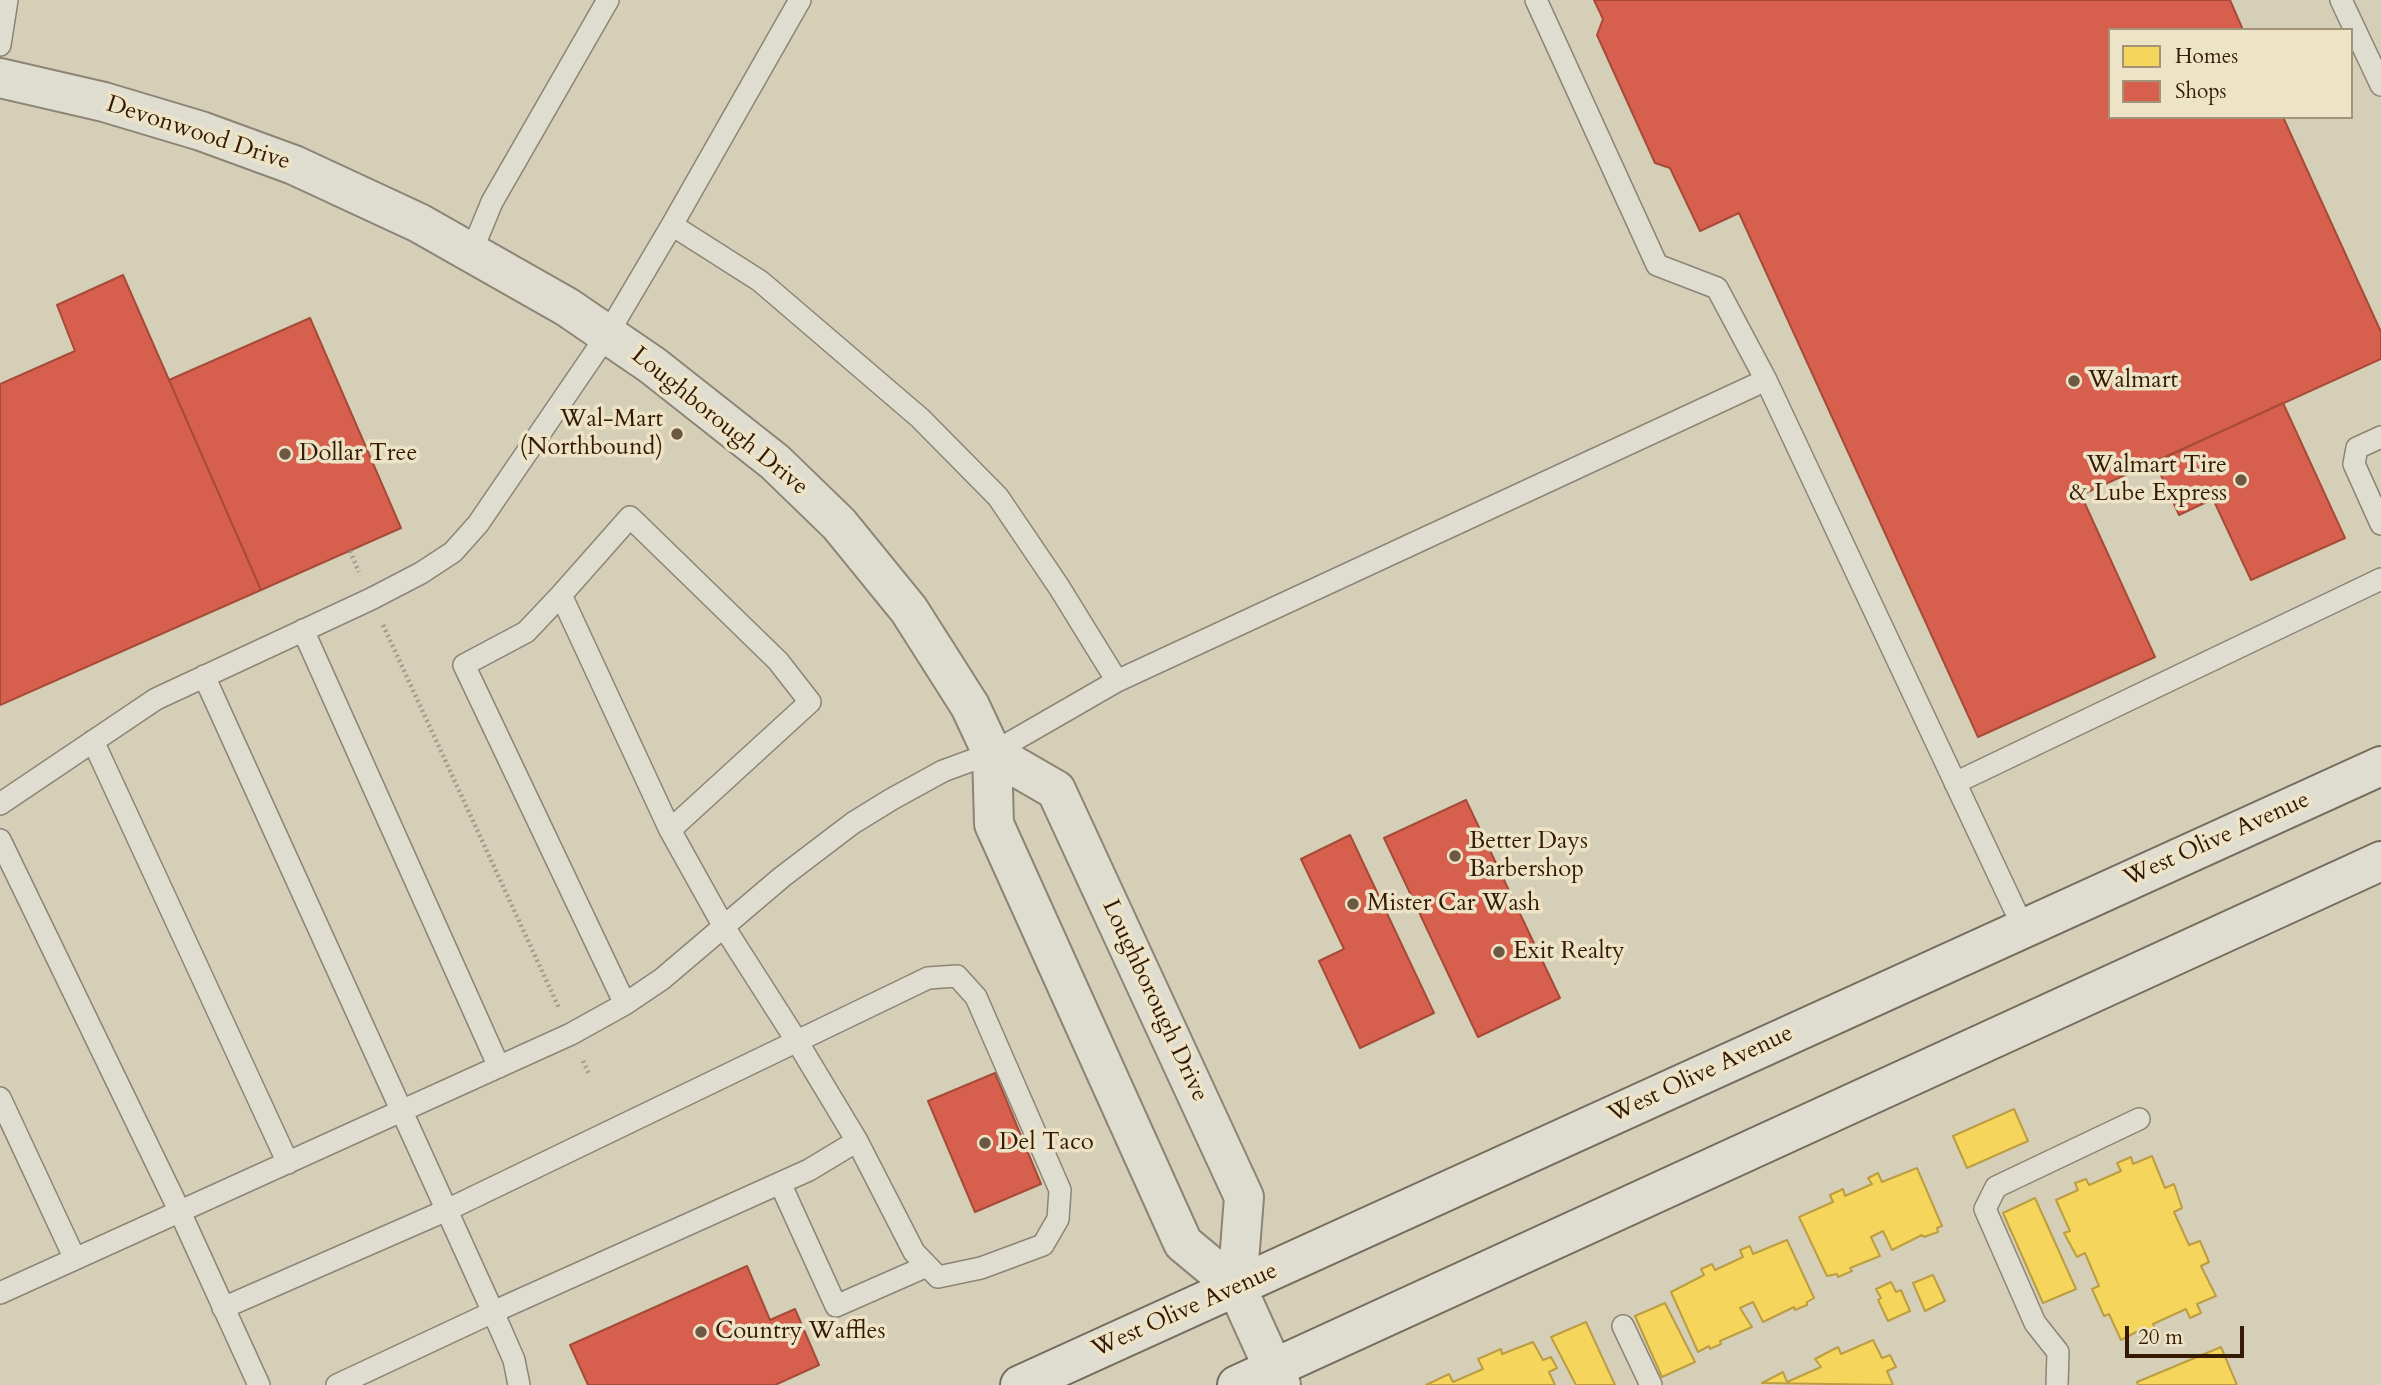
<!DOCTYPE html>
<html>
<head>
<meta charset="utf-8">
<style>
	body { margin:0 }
	#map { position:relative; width:2381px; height:1385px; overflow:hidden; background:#d6cfb8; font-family:Cardo,serif }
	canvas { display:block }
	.legend { position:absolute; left:2108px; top:28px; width:245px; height:91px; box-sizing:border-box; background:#ede4c8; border:2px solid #a39379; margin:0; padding:9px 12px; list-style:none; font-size:21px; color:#351903 }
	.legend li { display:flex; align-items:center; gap:14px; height:35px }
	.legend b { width:35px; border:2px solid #a39379 }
	.scale { position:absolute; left:2125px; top:1326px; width:119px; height:32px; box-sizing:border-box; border:4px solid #351903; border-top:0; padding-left:9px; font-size:21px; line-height:24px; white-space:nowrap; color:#351903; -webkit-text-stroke:5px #ede4c8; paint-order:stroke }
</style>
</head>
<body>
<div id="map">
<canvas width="2381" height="1385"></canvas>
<ul class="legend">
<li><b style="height:19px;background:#f6d55c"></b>Homes</li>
<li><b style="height:19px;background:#d6604d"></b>Shops</li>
</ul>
<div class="scale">20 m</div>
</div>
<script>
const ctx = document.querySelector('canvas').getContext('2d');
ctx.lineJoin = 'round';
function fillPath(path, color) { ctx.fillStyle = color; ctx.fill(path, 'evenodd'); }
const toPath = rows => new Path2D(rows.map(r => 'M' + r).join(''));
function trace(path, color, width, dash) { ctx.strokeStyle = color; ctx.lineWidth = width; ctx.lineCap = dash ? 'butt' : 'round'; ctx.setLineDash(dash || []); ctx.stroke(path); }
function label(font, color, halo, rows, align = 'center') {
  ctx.font = font + ' Cardo,serif'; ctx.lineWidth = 7; ctx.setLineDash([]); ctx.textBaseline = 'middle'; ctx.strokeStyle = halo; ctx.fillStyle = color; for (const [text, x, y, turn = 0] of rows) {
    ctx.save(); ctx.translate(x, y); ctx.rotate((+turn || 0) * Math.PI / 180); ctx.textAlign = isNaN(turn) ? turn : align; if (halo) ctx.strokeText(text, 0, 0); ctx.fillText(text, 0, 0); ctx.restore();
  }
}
const homes = toPath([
	[2014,1109,2028,1141,1967,1168,1953,1136,2014,1109],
	[2152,1156,2165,1188,2174,1184,2182,1208,2174,1212,2189,1245,2200,1241,2209,1262,2201,1266,2216,1296,2197,1304,2201,1313,2190,1318,2186,1309,2153,1324,2157,1333,2145,1338,2142,1329,2121,1340,2109,1314,2104,1316,2092,1289,2099,1286,2085,1253,2077,1257,2064,1233,2070,1231,2056,1200,2078,1190,2075,1183,2086,1179,2089,1185,2121,1171,2117,1163,2131,1157,2133,1164,2152,1156],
	[1917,1168,1942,1226,1937,1228,1938,1232,1924,1237,1922,1235,1892,1250,1883,1231,1871,1237,1880,1256,1850,1268,1852,1271,1838,1277,1837,1274,1827,1276,1799,1217,1833,1202,1830,1195,1843,1189,1845,1196,1872,1184,1868,1178,1878,1173,1882,1182,1917,1168],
	[2035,1198,2076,1289,2043,1303,2003,1213,2035,1198],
	[1787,1240,1814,1298,1807,1302,1807,1305,1795,1310,1794,1307,1763,1322,1753,1302,1740,1308,1752,1327,1720,1341,1721,1344,1710,1349,1709,1346,1698,1352,1671,1292,1704,1275,1701,1269,1712,1264,1715,1270,1743,1257,1740,1250,1750,1246,1753,1254,1787,1240],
	[1933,1275,1945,1301,1925,1311,1913,1283,1933,1275],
	[1891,1282,1896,1292,1901,1290,1910,1311,1888,1321,1878,1300,1881,1298,1876,1289,1891,1282],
	[1665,1303,1695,1362,1662,1377,1635,1316,1665,1303],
	[1586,1322,1615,1385,1576,1385,1551,1337,1586,1322],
	[1873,1340,1882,1358,1890,1355,1896,1367,1887,1371,1893,1385,1762,1383,1783,1372,1787,1382,1821,1367,1815,1359,1838,1347,1841,1354,1873,1340],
	[1533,1342,1543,1360,1551,1357,1557,1368,1549,1372,1555,1385,1426,1385,1449,1374,1453,1382,1483,1369,1478,1359,1501,1349,1502,1354,1533,1342],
	[2221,1347,2237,1385,2138,1385,2137,1382,2221,1347]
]);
fillPath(homes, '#f6d55c');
trace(homes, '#bc9d41', 2);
const shops = toPath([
	[1594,0,2230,0,2243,30,2110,30,2110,117,2283,117,2381,332,2381,359,2081,495,2155,657,1978,737,1739,213,1700,231,1670,168,1655,163,1597,35,1603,19,1594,0],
	[123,275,261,590,0,705,0,384,75,351,57,305,123,275],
	[310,318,401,528,261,590,169,380,310,318],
	[2283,403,2345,538,2251,580,2213,499,2179,515,2155,462,2283,403],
	[1466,800,1560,998,1478,1037,1384,838,1466,800],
	[1350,835,1434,1013,1360,1048,1319,961,1344,949,1301,859,1350,835],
	[995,1073,1041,1184,975,1212,928,1101,995,1073],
	[747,1266,770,1320,795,1309,819,1365,775,1385,588,1385,570,1345,747,1266]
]);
fillPath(shops, '#d6604d');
trace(shops, '#a64b37', 2);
const lane = toPath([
	[1536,0,1657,265,1717,288,1766,380,2023,927],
	[2341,0,2381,85],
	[0,45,7,0],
	[672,225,760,281,920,418,998,497,1059,587,1117,681],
	[471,253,492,202,608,0],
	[2381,437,2357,448,2354,464,2381,524],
	[561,595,526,632,464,665,625,1004],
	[303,630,499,1067],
	[204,676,493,1312,809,1170,857,1141,798,1043,724,927,670,830,561,595,630,517,778,661,810,702,670,830],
	[93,741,288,1163],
	[1955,783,2381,579],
	[0,804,156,699,371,599,421,573,453,552,478,524,607,335,672,225,800,0],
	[0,840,180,1212,259,1385],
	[0,1098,75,1259],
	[780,1183,836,1306,927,1266],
	[0,1293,571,1034,625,1004,662,979,782,877,853,823,892,799,943,771,992,753,1117,681,1766,380],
	[223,1308,447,1210,928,978,957,976,976,997,1060,1190,1058,1219,1043,1245,981,1268,938,1277,914,1252,857,1141],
	[1623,1326,1651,1385],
	[337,1385,493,1312,514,1360,519,1385],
	[2057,1385,2058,1352,2035,1323,1985,1209,1996,1187,2139,1119]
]);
const street = toPath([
	[0,78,104,102,201,131,294,165,419,223,567,307,652,365,775,462,839,524,909,610,970,706,992,753,994,824,1183,1243,1237,1288,1281,1385],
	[992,753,1056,790,1244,1197,1237,1288]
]);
const secondary = toPath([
	[1020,1385,2381,766],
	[1237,1385,2381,861]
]);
trace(lane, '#8c8475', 24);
trace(street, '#8c8475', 42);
trace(secondary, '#756c5d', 42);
trace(toPath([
	[350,551,359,572],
	[383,625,559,1008],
	[583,1061,589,1074]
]), '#9f998e', 4.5, [2, 3.5]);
trace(lane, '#dfdcd0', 21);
trace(street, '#dfdcd0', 38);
trace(secondary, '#dfdcd0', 38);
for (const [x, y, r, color] of [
	[2074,381,7,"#6d5942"],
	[677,434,7,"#6d5942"],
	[285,454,7,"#6d5942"],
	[2241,480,7,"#6d5942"],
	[1455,856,7,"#6d5942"],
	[1353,904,7,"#6d5942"],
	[1499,952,7,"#6d5942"],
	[985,1143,7,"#6d5942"],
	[701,1332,7,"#6d5942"]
]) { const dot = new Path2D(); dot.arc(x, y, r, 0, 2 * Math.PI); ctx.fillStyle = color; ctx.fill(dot); trace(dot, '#ede4c8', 2.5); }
label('24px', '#351903', '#ede4c8', [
	["Devonwood Drive",198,134,18],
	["Loughborough Drive",719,422,39],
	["West Olive Avenue",2217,840,-24],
	["Loughborough Drive",1154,1001,65],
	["West Olive Avenue",1701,1075,-25],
	["West Olive Avenue",1185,1311,-24]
]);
label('24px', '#351903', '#ede4c8', [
	["Walmart",2088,381],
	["Wal-Mart",663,420,"right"],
	["(Northbound)",663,448,"right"],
	["Dollar Tree",299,454],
	["Walmart Tire",2227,466,"right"],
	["& Lube Express",2227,494,"right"],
	["Better Days",1469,842],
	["Barbershop",1469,870],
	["Mister Car Wash",1367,904],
	["Exit Realty",1513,952],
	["Del Taco",999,1143],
	["Country Waffles",715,1332]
], 'left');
</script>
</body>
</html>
